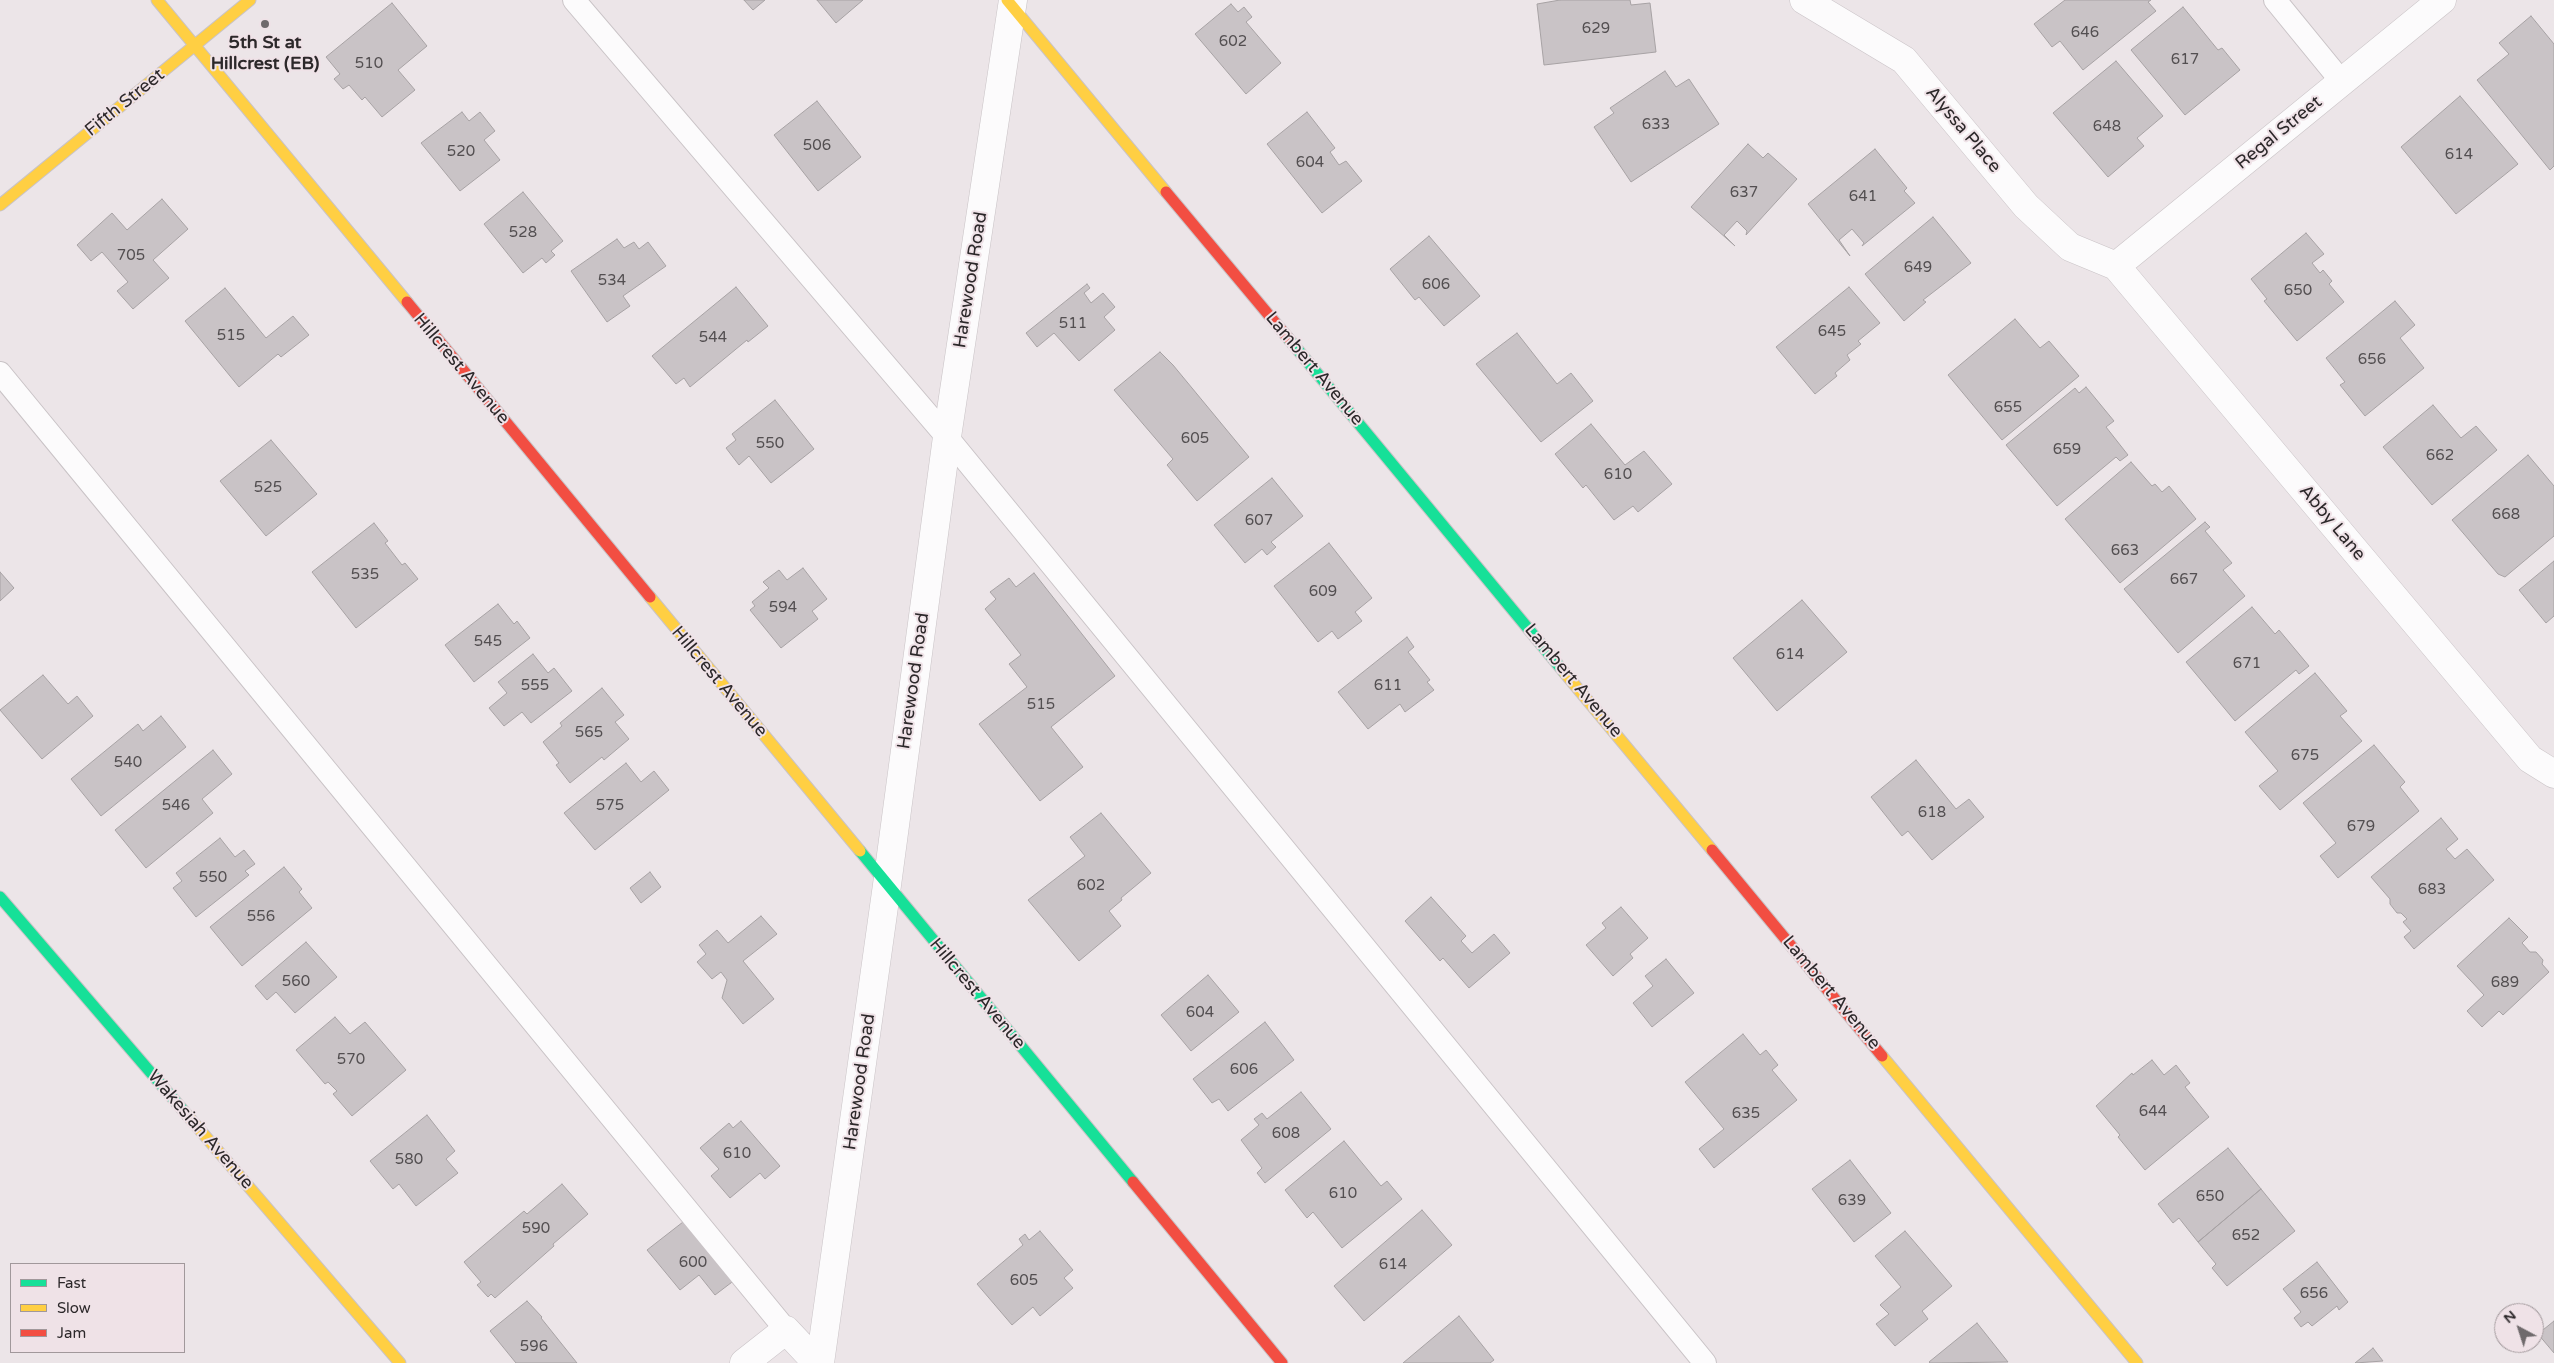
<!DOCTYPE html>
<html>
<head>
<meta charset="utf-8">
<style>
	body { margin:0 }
	#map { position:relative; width:2554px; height:1363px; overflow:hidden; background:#ece5e8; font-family:"Varela Round",sans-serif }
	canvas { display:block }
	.legend { position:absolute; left:10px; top:1263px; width:175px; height:90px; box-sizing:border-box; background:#efe2e7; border:1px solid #a1989b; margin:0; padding:6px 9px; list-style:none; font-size:15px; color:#2c282a }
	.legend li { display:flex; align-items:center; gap:10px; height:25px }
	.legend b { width:25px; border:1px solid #a1989b }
	.north { position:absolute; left:2494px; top:1303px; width:50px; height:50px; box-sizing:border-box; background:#efe2e7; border:1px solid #a1989b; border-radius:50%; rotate:320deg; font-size:14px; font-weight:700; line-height:20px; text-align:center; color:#2c282a }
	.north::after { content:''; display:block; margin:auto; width:18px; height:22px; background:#6f6a6c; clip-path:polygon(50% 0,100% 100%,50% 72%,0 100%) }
</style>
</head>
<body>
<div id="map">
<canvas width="2554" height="1363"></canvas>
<ul class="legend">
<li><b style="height:6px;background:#16e098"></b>Fast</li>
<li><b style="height:6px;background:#ffcf43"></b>Slow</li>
<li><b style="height:6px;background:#f24e42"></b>Jam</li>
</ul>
<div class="north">N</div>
</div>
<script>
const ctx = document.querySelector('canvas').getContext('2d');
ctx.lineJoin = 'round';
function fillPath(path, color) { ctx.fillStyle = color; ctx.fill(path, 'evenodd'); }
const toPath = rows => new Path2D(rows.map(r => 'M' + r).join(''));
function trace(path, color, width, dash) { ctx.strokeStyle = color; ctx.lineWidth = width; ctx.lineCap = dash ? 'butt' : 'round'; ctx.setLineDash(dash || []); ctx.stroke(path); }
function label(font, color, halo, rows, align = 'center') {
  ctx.font = font + ' "Varela Round",sans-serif'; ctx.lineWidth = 4; ctx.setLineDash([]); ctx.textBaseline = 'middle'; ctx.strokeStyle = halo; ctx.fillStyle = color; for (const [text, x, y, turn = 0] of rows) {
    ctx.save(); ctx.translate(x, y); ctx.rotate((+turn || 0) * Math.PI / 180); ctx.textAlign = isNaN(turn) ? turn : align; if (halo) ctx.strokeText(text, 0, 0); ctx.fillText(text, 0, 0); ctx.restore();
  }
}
const building = toPath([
	[744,0,765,0,753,10,744,0],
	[817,0,863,0,836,23,817,0],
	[1560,0,1630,0,1631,5,1650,3,1656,52,1544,65,1537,4,1560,0],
	[2065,0,2151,0,2148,2,2156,11,2083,70,2060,41,2052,47,2034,24,2065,0],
	[392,3,427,46,398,70,415,90,382,117,365,97,362,100,349,85,343,89,334,79,340,74,326,57,392,3],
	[1231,4,1238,12,1244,7,1252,17,1246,22,1281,63,1246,94,1195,34,1231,4],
	[2183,7,2218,50,2222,48,2240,70,2185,115,2131,50,2183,7],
	[2531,16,2554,44,2554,166,2550,170,2477,80,2509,54,2499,43,2531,16],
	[2116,61,2163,116,2137,138,2144,146,2108,177,2053,113,2116,61],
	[1665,71,1676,87,1689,79,1719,124,1631,182,1594,127,1614,113,1610,108,1665,71],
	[2460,96,2518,164,2456,214,2401,147,2460,96],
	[817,101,861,157,818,191,774,135,817,101],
	[462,112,469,121,480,112,495,131,484,140,500,160,460,191,421,143,462,112],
	[1307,112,1335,148,1330,152,1339,165,1346,161,1362,181,1322,213,1267,144,1307,112],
	[1748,144,1763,158,1768,153,1797,179,1746,235,1747,231,1737,221,1724,235,1735,246,1691,207,1748,144],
	[1875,149,1907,188,1904,191,1915,203,1862,246,1864,243,1852,229,1839,240,1850,256,1808,204,1875,149],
	[523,192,563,241,551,251,555,255,546,263,542,258,523,273,484,224,523,192],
	[162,199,188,229,153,260,169,278,133,309,117,291,128,282,102,252,91,261,77,245,112,213,127,230,162,199],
	[1933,217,1971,263,1923,300,1926,302,1904,321,1865,274,1933,217],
	[2306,233,2324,254,2312,263,2320,273,2323,270,2332,281,2329,284,2344,302,2297,341,2264,301,2267,299,2251,279,2306,233],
	[1429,236,1480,296,1444,326,1419,297,1415,300,1390,269,1429,236],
	[617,239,624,248,634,242,639,249,648,242,666,266,623,296,630,306,607,322,571,271,617,239],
	[1087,284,1090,288,1084,293,1091,303,1103,293,1115,307,1104,317,1115,330,1079,361,1054,333,1037,347,1026,333,1087,284],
	[736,287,768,326,748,342,747,340,690,387,684,378,676,384,652,356,736,287],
	[1849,287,1880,323,1858,341,1861,344,1847,355,1850,360,1835,373,1837,376,1815,394,1776,347,1849,287],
	[225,288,266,338,293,316,309,335,281,357,278,354,239,387,185,321,225,288],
	[2395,301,2415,325,2400,338,2424,368,2365,416,2340,385,2345,382,2326,358,2395,301],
	[2015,319,2040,348,2049,341,2079,376,2002,440,1948,375,2015,319],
	[1517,333,1557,384,1571,373,1593,401,1541,442,1476,364,1517,333],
	[1160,352,1173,365,1249,457,1197,501,1167,465,1173,459,1114,390,1160,352],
	[2086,387,2114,421,2106,427,2128,455,2120,461,2116,457,2057,506,2006,445,2075,388,2079,393,2086,387],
	[775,400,814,449,771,483,749,456,739,465,726,448,736,440,732,434,775,400],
	[2433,405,2461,438,2476,426,2497,450,2432,505,2383,447,2433,405],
	[1591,424,1625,465,1644,451,1672,484,1638,512,1633,506,1614,520,1586,485,1583,488,1555,454,1591,424],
	[271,440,317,494,266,536,220,481,271,440],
	[2528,455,2554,486,2554,536,2505,577,2498,574,2452,520,2528,455],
	[2131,462,2152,486,2155,484,2162,492,2169,486,2196,519,2120,583,2065,519,2131,462],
	[1272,478,1303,516,1271,542,1276,547,1267,555,1262,549,1245,563,1214,525,1272,478],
	[2205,522,2210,527,2205,531,2232,563,2223,570,2245,596,2178,653,2124,589,2205,522],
	[374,523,388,541,385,543,402,565,405,563,418,579,356,628,312,572,374,523],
	[1329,543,1372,598,1355,612,1362,621,1338,639,1332,631,1318,642,1274,586,1329,543],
	[2554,561,2554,616,2546,623,2519,590,2554,561],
	[803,568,827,599,812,611,818,619,781,648,750,610,755,606,752,602,769,588,763,582,779,570,787,580,803,568],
	[0,572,14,588,0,601,0,572],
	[1034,573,1115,676,1051,727,1083,767,1040,801,979,724,1027,687,1009,664,1021,655,985,609,996,599,990,592,1009,578,1016,587,1034,573],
	[1802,600,1847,652,1777,711,1733,658,1802,600],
	[498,604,514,624,517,621,530,638,474,682,445,645,498,604],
	[2252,607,2275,634,2279,630,2309,666,2299,674,2296,670,2235,721,2186,662,2252,607],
	[1407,637,1414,647,1408,652,1430,680,1427,682,1434,690,1405,712,1400,704,1368,729,1338,692,1407,637],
	[533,654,548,673,554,668,572,691,531,723,522,712,504,726,489,708,507,693,498,682,533,654],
	[2315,673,2347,711,2340,716,2362,741,2280,810,2259,786,2278,771,2245,732,2315,673],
	[43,675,68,704,77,696,93,716,42,759,0,710,43,675],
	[602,688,624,715,615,722,629,739,604,760,602,757,570,783,556,765,559,763,543,742,562,726,560,723,602,688],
	[161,716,186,747,101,816,71,779,138,724,143,731,161,716],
	[2374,745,2405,782,2400,787,2419,811,2338,878,2320,856,2336,843,2303,803,2374,745],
	[213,750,232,774,202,799,213,813,146,868,115,830,213,750],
	[1916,760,1956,809,1969,799,1984,817,1932,860,1908,831,1902,836,1871,797,1916,760],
	[626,763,641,782,654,771,669,790,595,850,564,813,626,763],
	[1101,813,1151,873,1121,898,1122,900,1109,911,1121,926,1079,961,1028,900,1085,856,1070,837,1101,813],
	[2441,818,2458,839,2446,849,2455,859,2467,849,2494,880,2414,949,2404,937,2411,931,2403,922,2407,919,2401,913,2397,913,2390,904,2390,899,2371,877,2441,818],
	[220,838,235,857,244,850,255,864,245,871,249,875,196,917,173,888,182,881,176,873,220,838],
	[284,867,302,889,299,892,312,908,242,966,210,927,284,867],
	[650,872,661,887,641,903,630,888,650,872],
	[1431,897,1466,936,1461,941,1472,953,1494,934,1510,953,1469,988,1443,958,1440,961,1405,921,1431,897],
	[1621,907,1648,938,1630,954,1633,958,1613,976,1586,945,1606,928,1602,923,1621,907],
	[761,916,777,934,743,961,774,999,743,1024,722,998,727,980,721,972,712,979,697,962,706,954,699,945,717,930,728,943,761,916],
	[2509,918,2528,937,2522,943,2530,952,2536,952,2543,960,2542,964,2549,972,2503,1015,2499,1011,2482,1027,2467,1011,2484,995,2457,966,2509,918],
	[306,942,337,977,295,1013,276,992,267,1000,255,986,306,942],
	[1666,959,1694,993,1652,1027,1633,1003,1653,986,1645,976,1666,959],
	[1208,975,1239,1012,1191,1051,1161,1015,1208,975],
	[335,1017,350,1034,365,1022,406,1070,352,1116,333,1094,337,1091,328,1082,325,1084,296,1050,335,1017],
	[1265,1022,1294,1060,1228,1111,1219,1099,1212,1103,1193,1079,1265,1022],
	[1743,1034,1760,1055,1766,1050,1778,1065,1772,1070,1797,1100,1714,1168,1699,1149,1724,1129,1685,1082,1743,1034],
	[2152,1060,2164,1075,2176,1065,2190,1083,2185,1087,2209,1117,2145,1170,2118,1137,2120,1135,2096,1106,2132,1073,2133,1075,2152,1060],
	[1301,1092,1331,1129,1265,1183,1257,1173,1262,1168,1241,1140,1259,1125,1254,1119,1262,1113,1267,1119,1301,1092],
	[427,1115,455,1151,446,1159,458,1173,416,1206,399,1184,393,1189,370,1161,427,1115],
	[741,1121,780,1166,765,1179,760,1173,730,1198,711,1176,719,1169,700,1148,729,1123,733,1128,741,1121],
	[1344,1141,1381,1186,1387,1181,1402,1199,1342,1248,1313,1212,1307,1218,1285,1190,1344,1141],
	[2228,1148,2261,1189,2198,1242,2179,1218,2173,1223,2158,1204,2228,1148],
	[1850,1160,1891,1213,1854,1242,1812,1189,1850,1160],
	[562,1184,588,1214,553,1244,554,1246,495,1298,491,1294,488,1297,477,1285,481,1282,464,1262,524,1211,527,1214,562,1184],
	[2261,1189,2295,1231,2227,1286,2212,1268,2216,1264,2198,1242,2261,1189],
	[1422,1210,1452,1245,1364,1321,1334,1286,1422,1210],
	[683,1222,740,1276,715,1295,699,1275,680,1290,647,1250,683,1222],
	[1040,1231,1073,1270,1064,1278,1073,1288,1040,1316,1033,1307,1012,1325,977,1284,1023,1245,1019,1239,1025,1234,1029,1240,1040,1231],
	[1905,1231,1952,1286,1922,1311,1928,1319,1895,1346,1876,1324,1889,1314,1880,1305,1901,1287,1875,1256,1905,1231],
	[2317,1262,2348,1302,2339,1310,2337,1306,2312,1326,2308,1322,2301,1327,2294,1318,2301,1312,2283,1289,2317,1262],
	[527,1301,542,1317,541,1318,577,1363,516,1363,490,1331,527,1301],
	[1459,1316,1494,1360,1490,1363,1403,1363,1459,1316],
	[2554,1321,2554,1353,2538,1334,2554,1321],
	[1977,1323,2008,1362,1930,1363,1929,1362,1977,1323],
	[2373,1348,2383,1361,2355,1363,2366,1354,2373,1348]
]);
fillPath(building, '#c9c3c6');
trace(building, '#a7a2a4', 1);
const lane = toPath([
	[574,0,947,437,1705,1363],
	[2275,0,2342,82],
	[0,373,786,1330]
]);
const street = toPath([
	[1804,0,1904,60,2026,206,2070,247,2116,266,2530,759,2554,774],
	[2116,266,2442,0],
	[744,1363,786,1330,817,1363],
	[820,1363,887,885,947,437,1013,0]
]);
const fast = toPath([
	[1288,338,1564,672],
	[860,851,1133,1182],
	[0,897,188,1116]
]);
const slow = toPath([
	[157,0,407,302],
	[1007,0,1166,192],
	[0,205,250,0],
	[650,597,860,851],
	[1564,672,1712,850],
	[1882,1056,2137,1363],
	[188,1116,400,1363]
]);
const jam = toPath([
	[1166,192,1288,338],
	[407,302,650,597],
	[1712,850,1882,1056],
	[1133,1182,1282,1363]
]);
trace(lane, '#c9c3c6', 24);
trace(street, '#c9c3c6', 29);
trace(fast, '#c9c3c6', 13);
trace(slow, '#c9c3c6', 13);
trace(jam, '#c9c3c6', 13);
trace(lane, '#fcfbfc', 22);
trace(street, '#fcfbfc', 28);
trace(fast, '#16e098', 11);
trace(slow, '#ffcf43', 11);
trace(jam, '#f24e42', 11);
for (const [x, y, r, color] of [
	[265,24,5,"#6f6a6c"]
]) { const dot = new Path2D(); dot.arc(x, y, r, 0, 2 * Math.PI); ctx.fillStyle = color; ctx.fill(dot); trace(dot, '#efe2e7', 2); }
label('15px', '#534f51', null, [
	["629",1596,29],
	["646",2085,33],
	["602",1233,42],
	["617",2185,60],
	["510",369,64],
	["633",1656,125],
	["648",2107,127],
	["506",817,146],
	["520",461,152],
	["614",2459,155],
	["604",1310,163],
	["637",1744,193],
	["641",1863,197],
	["528",523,233],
	["705",131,256],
	["649",1918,268],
	["534",612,281],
	["606",1436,285],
	["650",2298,291],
	["511",1073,324],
	["645",1832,332],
	["515",231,336],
	["544",713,338],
	["656",2372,360],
	["655",2008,408],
	["605",1195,439],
	["550",770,444],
	["659",2067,450],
	["662",2440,456],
	["610",1618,475],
	["525",268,488],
	["668",2506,515],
	["607",1259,521],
	["663",2125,551],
	["535",365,575],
	["667",2184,580],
	["609",1323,592],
	["594",783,608],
	["545",488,642],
	["614",1790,655],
	["671",2247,664],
	["555",535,686],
	["611",1388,686],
	["515",1041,705],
	["565",589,733],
	["675",2305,756],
	["540",128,763],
	["546",176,806],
	["575",610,806],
	["618",1932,813],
	["679",2361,827],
	["550",213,878],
	["602",1091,886],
	["683",2432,890],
	["556",261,917],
	["560",296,982],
	["689",2505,983],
	["604",1200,1013],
	["570",351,1060],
	["606",1244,1070],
	["644",2153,1112],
	["635",1746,1114],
	["608",1286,1134],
	["610",737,1154],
	["580",409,1160],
	["610",1343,1194],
	["650",2210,1197],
	["639",1852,1201],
	["590",536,1229],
	["652",2246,1236],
	["600",693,1263],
	["614",1393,1265],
	["605",1024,1281],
	["656",2314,1294],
	["596",534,1347]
]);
label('bold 18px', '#2c282a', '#efe2e7', [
	["5th St at",265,43],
	["Hillcrest (EB)",265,64]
]);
label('18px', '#2c282a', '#efe2e7', [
	["Fifth Street",125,103,-39],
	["Alyssa Place",1963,130,50],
	["Regal Street",2279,133,-39],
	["Harewood Road",971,280,-81],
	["Hillcrest Avenue",461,369,50],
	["Lambert Avenue",1314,369,50],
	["Abby Lane",2332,523,50],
	["Harewood Road",914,681,-82],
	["Lambert Avenue",1573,681,50],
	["Hillcrest Avenue",719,682,50],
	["Lambert Avenue",1831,993,50],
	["Hillcrest Avenue",977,994,50],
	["Harewood Road",860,1082,-82],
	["Wakesiah Avenue",200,1130,49]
]);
</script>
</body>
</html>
